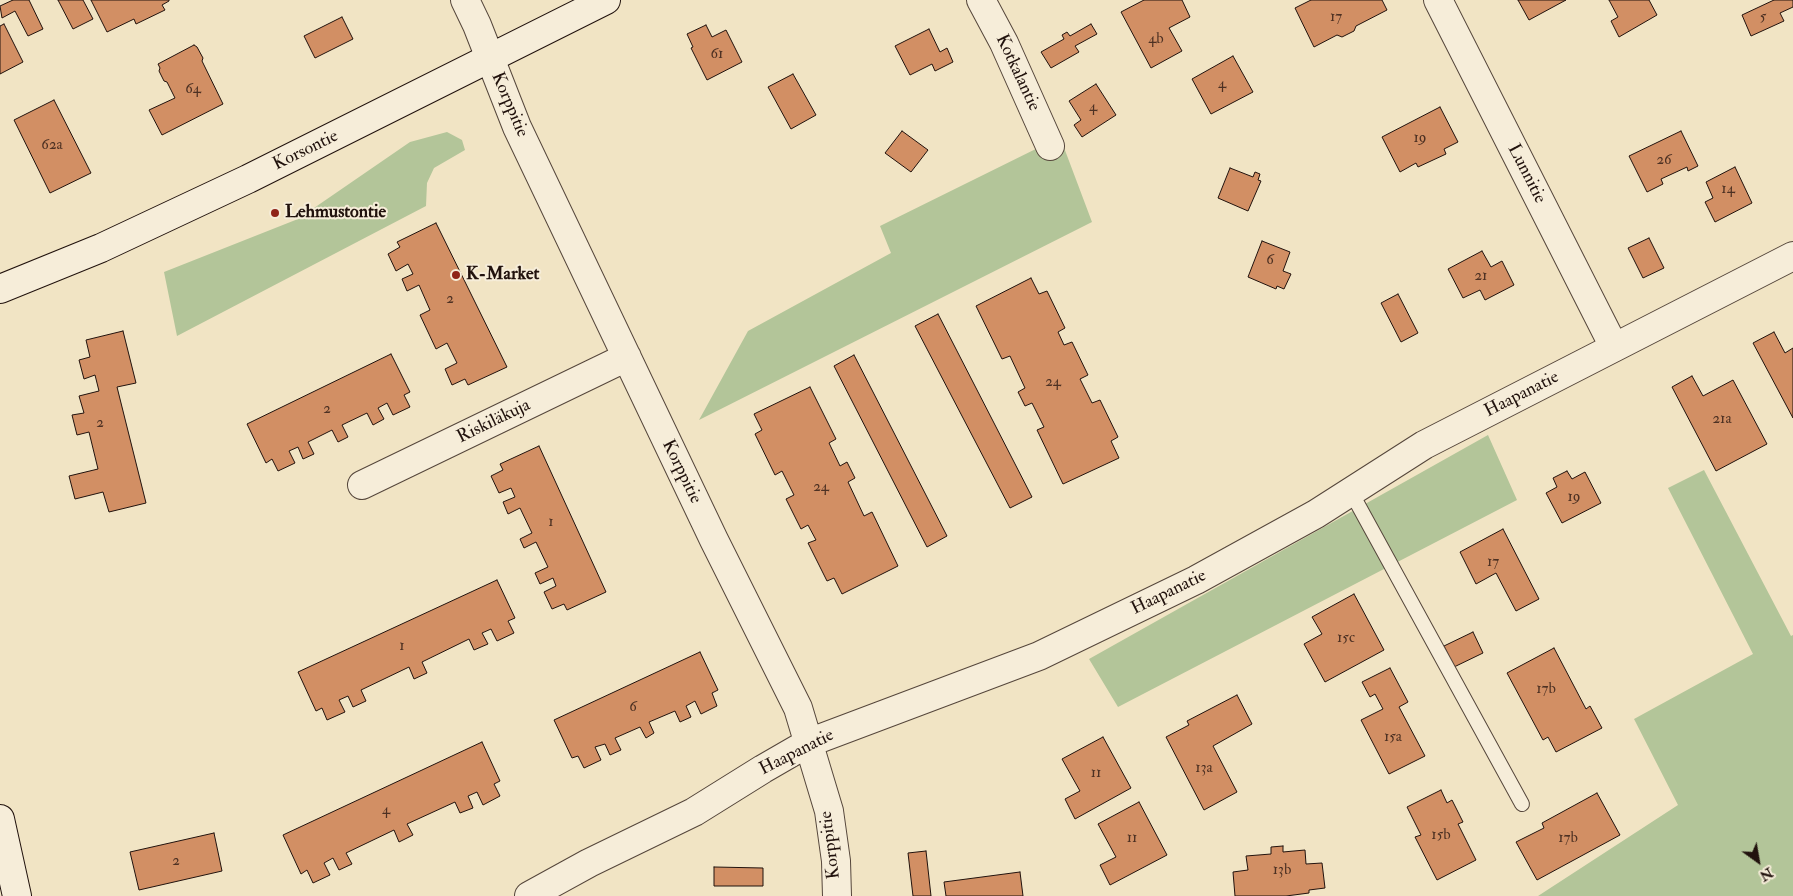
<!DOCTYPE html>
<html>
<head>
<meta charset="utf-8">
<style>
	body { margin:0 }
	#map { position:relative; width:1793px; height:896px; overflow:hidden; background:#f1e4c4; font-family:"IM FELL Double Pica",serif }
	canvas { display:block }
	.north { position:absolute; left:1733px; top:836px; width:50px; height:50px; -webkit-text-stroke:4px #f6edd9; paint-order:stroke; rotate:148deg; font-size:14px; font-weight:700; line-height:20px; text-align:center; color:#21120d }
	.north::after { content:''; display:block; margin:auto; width:18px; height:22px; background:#21120d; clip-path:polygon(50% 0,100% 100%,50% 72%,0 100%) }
</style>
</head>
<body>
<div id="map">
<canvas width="1793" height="896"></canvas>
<div class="north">N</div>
</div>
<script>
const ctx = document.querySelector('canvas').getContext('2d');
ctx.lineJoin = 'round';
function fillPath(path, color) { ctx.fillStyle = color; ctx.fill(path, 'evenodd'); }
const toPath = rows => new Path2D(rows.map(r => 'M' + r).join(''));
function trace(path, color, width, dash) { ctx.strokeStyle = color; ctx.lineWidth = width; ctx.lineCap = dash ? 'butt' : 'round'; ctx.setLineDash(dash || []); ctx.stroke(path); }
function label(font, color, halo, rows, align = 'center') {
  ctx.font = font + ' "IM FELL Double Pica",serif'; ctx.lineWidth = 4; ctx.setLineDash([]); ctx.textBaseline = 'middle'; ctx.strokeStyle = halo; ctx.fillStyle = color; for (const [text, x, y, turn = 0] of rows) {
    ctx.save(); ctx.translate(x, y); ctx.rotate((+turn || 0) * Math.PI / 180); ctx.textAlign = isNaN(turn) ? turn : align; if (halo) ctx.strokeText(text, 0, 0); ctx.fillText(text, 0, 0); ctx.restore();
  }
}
fillPath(toPath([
	[447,132,462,140,465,150,434,168,427,183,426,206,177,336,164,272,298,219,410,142],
	[1060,137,1092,222,699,420,748,331,891,253,880,226],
	[1488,435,1517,500,1118,707,1089,659],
	[1704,470,1791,636,1793,635,1793,896,1538,896,1678,805,1634,719,1753,654,1668,488]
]), '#b3c599');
const building = toPath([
	[13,0,29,0,43,29,28,36,15,11,2,18,0,6,13,0],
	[58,0,83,0,93,19,73,29,58,0],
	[91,0,169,0,169,1,162,5,165,10,136,24,134,19,107,32,91,0],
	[1144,0,1182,0,1190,17,1169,28,1182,51,1151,68,1121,12,1144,0],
	[1311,0,1382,0,1387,10,1356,26,1354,31,1342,37,1337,35,1314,47,1295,8,1311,0],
	[1518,0,1566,0,1529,20,1518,0],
	[1609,0,1649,0,1657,15,1619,37,1611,21,1618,17,1609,0],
	[1774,0,1793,0,1793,7,1780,13,1784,21,1751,36,1742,15,1774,0],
	[342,17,353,39,315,58,304,36,342,17],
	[4,24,23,62,0,74,0,26,4,24],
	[1091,24,1097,34,1075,46,1079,52,1051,68,1041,52,1064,39,1062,35,1067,32,1070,36,1091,24],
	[706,25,712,37,726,30,742,62,707,80,691,48,693,47,687,34,706,25],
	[929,29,940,52,947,48,953,62,935,71,932,64,910,75,895,46,929,29],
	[194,45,197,47,203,58,202,61,223,104,162,135,149,110,175,98,167,82,164,81,159,71,160,68,158,64,194,45],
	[1233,56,1253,92,1211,114,1192,79,1233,56],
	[793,74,816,115,791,129,768,87,793,74],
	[1096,84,1116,115,1082,137,1074,125,1081,120,1069,101,1096,84],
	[54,100,91,173,50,193,14,120,54,100],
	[1440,107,1458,142,1444,149,1446,154,1418,167,1416,163,1400,172,1382,137,1440,107],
	[902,131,928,150,911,172,885,153,902,131],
	[1681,131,1698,166,1688,171,1687,167,1661,179,1663,184,1647,192,1629,156,1681,131],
	[1735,167,1752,203,1715,222,1705,202,1713,198,1706,182,1735,167],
	[1230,168,1253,177,1255,172,1260,174,1258,180,1261,181,1248,211,1218,198,1230,168],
	[436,223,507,367,468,385,465,379,452,385,445,369,457,363,447,343,436,349,420,315,430,310,419,285,407,291,402,279,413,274,408,264,396,271,388,254,400,247,397,242,436,223],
	[1649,238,1664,268,1643,278,1628,248,1649,238],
	[1262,241,1290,252,1283,271,1291,274,1284,289,1277,286,1276,289,1248,277,1262,241],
	[1482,251,1491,267,1502,261,1514,285,1485,300,1480,290,1463,298,1448,269,1482,251],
	[1031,278,1039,294,1047,291,1065,328,1058,332,1064,345,1072,342,1088,375,1080,379,1092,403,1100,400,1118,437,1111,441,1119,458,1063,484,1037,430,1044,427,1032,403,1025,406,1018,392,1025,388,1010,356,1002,359,976,306,1031,278],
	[1398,294,1418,333,1401,342,1381,303,1398,294],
	[938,314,1032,497,1010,508,915,326,938,314],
	[123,331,136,383,117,387,146,503,109,512,103,492,75,499,69,476,98,469,89,432,77,435,72,415,84,413,79,396,99,391,95,375,84,379,79,360,90,357,86,340,123,331],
	[1774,332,1785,353,1793,348,1793,418,1753,343,1774,332],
	[391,354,410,392,404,395,410,407,393,415,387,403,378,408,384,419,373,425,367,413,342,425,348,437,338,442,332,430,308,442,314,454,303,459,298,447,289,451,295,463,278,471,272,459,266,463,247,424,391,354],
	[854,355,947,536,927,547,834,366,854,355],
	[1692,376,1703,396,1733,380,1767,444,1716,471,1672,387,1692,376],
	[810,387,836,439,829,443,840,466,847,462,855,478,848,482,864,516,872,512,898,566,842,594,834,578,827,581,808,543,816,540,808,525,801,529,786,499,794,495,782,471,775,475,755,434,762,430,754,414,810,387],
	[539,446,606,592,567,610,564,604,552,609,544,592,556,586,553,578,540,584,535,573,548,567,536,542,524,548,520,539,532,533,520,508,508,514,503,502,515,497,511,488,499,493,491,476,503,470,500,464,539,446],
	[1567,471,1572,479,1585,472,1601,503,1562,523,1546,493,1557,487,1553,478,1567,471],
	[1503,529,1539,599,1516,611,1496,573,1476,584,1460,552,1503,529],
	[497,580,515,618,508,621,514,633,497,641,491,629,482,633,488,644,474,650,469,639,422,662,427,673,414,679,409,667,361,690,366,701,353,707,348,696,339,700,345,712,327,720,322,708,316,711,298,672,497,580],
	[1354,594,1384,650,1325,682,1304,644,1322,634,1312,617,1354,594],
	[1473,632,1483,653,1454,667,1444,646,1473,632],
	[1554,648,1586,709,1590,706,1602,728,1556,752,1548,737,1543,740,1507,673,1554,648],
	[700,652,718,690,712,693,717,706,701,714,695,701,686,706,691,717,680,722,675,711,649,722,654,733,646,738,640,727,615,738,621,750,610,755,605,744,595,747,601,760,584,768,578,756,572,758,554,720,700,652],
	[1390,668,1408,702,1399,707,1425,756,1389,774,1361,720,1383,709,1375,694,1370,697,1362,682,1390,668],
	[1237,695,1252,724,1213,746,1237,792,1204,810,1166,737,1189,725,1187,721,1237,695],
	[1103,737,1131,788,1075,819,1065,799,1080,791,1062,759,1103,737],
	[482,742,500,781,494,784,500,796,483,805,477,792,468,796,473,808,460,813,455,802,407,824,413,835,399,842,394,830,346,853,352,864,339,870,333,858,324,863,330,875,313,883,307,870,301,874,283,835,482,742],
	[1441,790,1447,803,1452,800,1463,822,1458,824,1476,860,1437,880,1415,837,1421,835,1407,807,1441,790],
	[1597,793,1620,835,1537,880,1516,842,1544,828,1542,823,1597,793],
	[1139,802,1167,855,1110,885,1100,865,1116,857,1098,824,1139,802],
	[214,833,222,871,139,890,130,852,214,833],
	[1283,846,1283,852,1305,850,1306,864,1322,863,1325,888,1309,890,1309,893,1286,896,1235,896,1233,872,1248,870,1246,856,1271,854,1271,847,1283,846],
	[926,851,931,896,913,896,908,853,926,851],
	[714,867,763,868,763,886,714,886,714,867],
	[1020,872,1023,896,946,896,944,882,1020,872]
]);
fillPath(building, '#d28f64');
trace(building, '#21120d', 1);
const service = toPath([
	[1351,492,1522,804]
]);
const minor = toPath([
	[465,0,477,25,517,127,714,540,798,708,829,811,836,861,837,896],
	[981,0,1004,43,1050,146],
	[1438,0,1614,347],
	[362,485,627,357],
	[529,896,589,863,694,812,763,769,808,743,1039,656,1196,580,1316,514,1424,445,1793,256]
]);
const secondary = toPath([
	[0,289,101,248,248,179,606,0],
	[0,819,17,896]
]);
trace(service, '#55463b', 16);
trace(minor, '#55463b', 30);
trace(secondary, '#21120d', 30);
trace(service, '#f6edd9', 14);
trace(minor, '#f6edd9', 28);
trace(secondary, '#f6edd9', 28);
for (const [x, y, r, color] of [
	[275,213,5,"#8f2418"],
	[456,275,5,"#8f2418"]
]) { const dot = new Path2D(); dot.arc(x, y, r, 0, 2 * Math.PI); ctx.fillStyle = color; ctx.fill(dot); trace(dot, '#f6edd9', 2); }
label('15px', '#4d3123', null, [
	["17",1336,18],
	["5",1763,18],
	["4b",1156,40],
	["61",717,55],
	["4",1222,85],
	["64",193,90],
	["4",1093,108],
	["19",1420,139],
	["62a",52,146],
	["26",1664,161],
	["14",1728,190],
	["6",1270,261],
	["21",1481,277],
	["2",450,300],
	["24",1053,383],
	["2",327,410],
	["21a",1722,420],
	["2",100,424],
	["24",821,488],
	["19",1574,498],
	["1",551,523],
	["17",1493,563],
	["15c",1346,639],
	["1",402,647],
	["17b",1546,690],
	["6",633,708],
	["15a",1393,738],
	["13a",1204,769],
	["11",1096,774],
	["4",386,811],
	["15b",1441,836],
	["11",1132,839],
	["17b",1568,839],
	["2",176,862],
	["13b",1282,871]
]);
label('18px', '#21120d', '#f6edd9', [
	["Kotkalantie",1017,73,65],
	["Korppitie",509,105,67],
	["Korsontie",306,151,-26],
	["Lunnitie",1526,174,63],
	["Haapanatie",1522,395,-27],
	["Riskiläkuja",494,422,-26],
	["Korppitie",681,472,64],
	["Haapanatie",1169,593,-26],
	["Haapanatie",797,753,-27],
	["Korppitie",831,845,-97]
]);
label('bold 18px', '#21120d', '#f6edd9', [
	["Lehmustontie",285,213],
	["K-Market",466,275]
], 'left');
</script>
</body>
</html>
